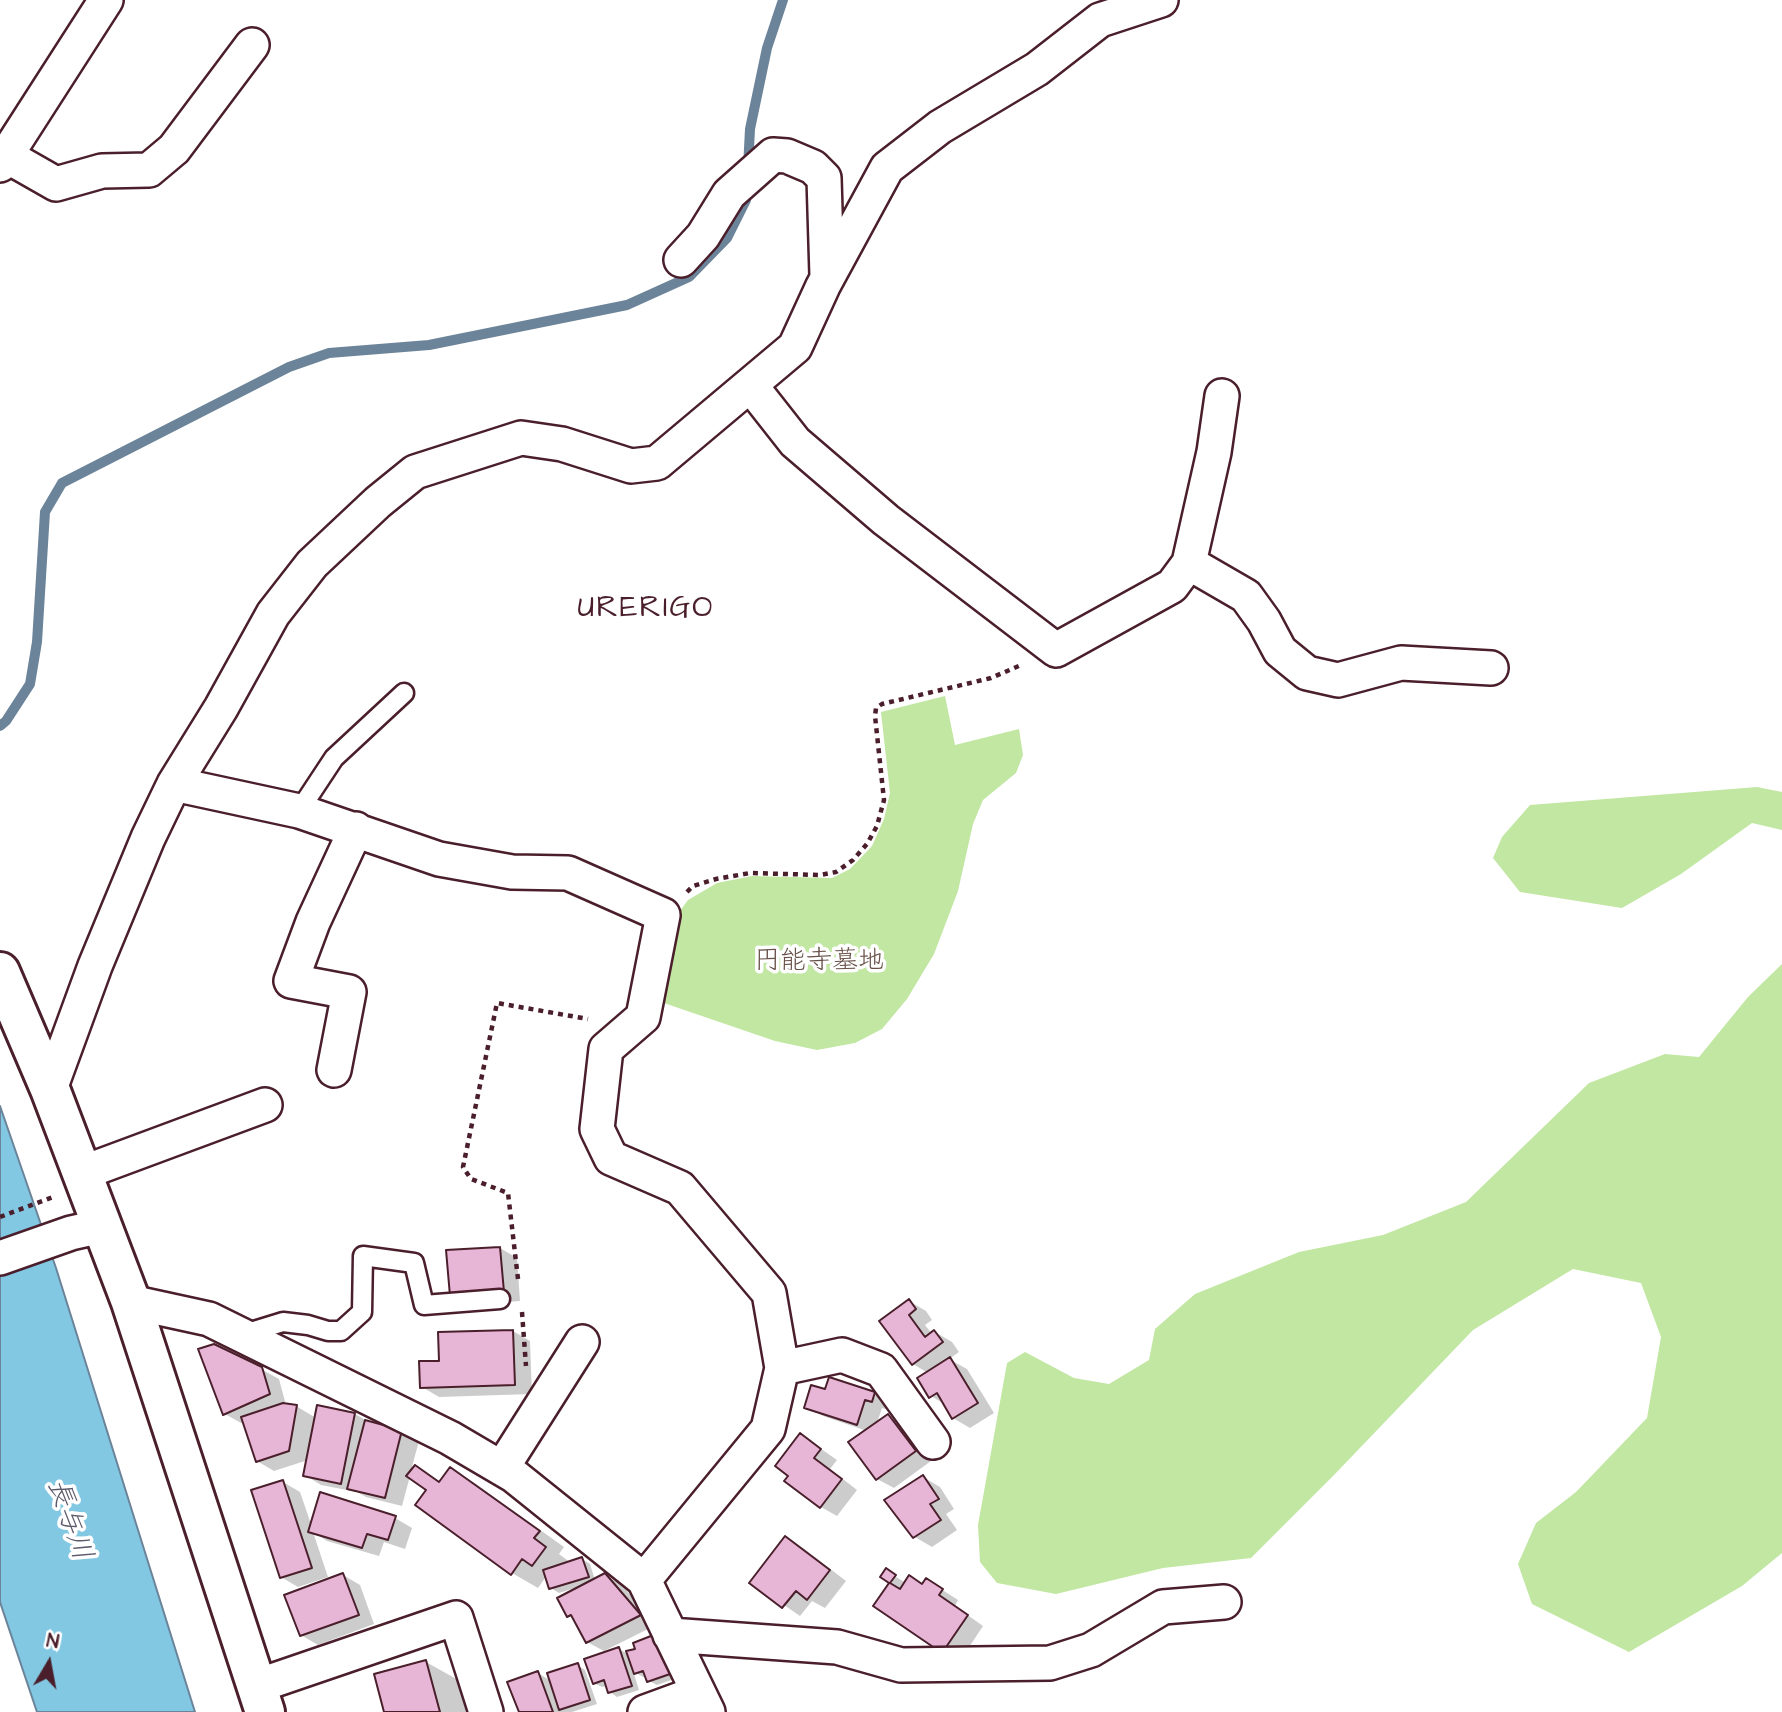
<!DOCTYPE html>
<html>
<head>
<meta charset="utf-8">
<style>
	body { margin:0 }
	#map { position:relative; width:1782px; height:1712px; overflow:hidden; background:#fff; font-family:"Architects Daughter",sans-serif }
	canvas { display:block }
	.north { position:absolute; left:14px; top:1628px; width:70px; height:70px; -webkit-text-stroke:5px #fff; paint-order:stroke; rotate:10deg; font-size:19px; font-weight:700; line-height:28px; text-align:center; color:#4a1f2b }
	.north::after { content:''; display:block; margin:auto; width:24px; height:32px; background:#4a1f2b; clip-path:polygon(50% 0,100% 100%,50% 72%,0 100%) }
</style>
</head>
<body>
<div id="map">
<canvas width="1782" height="1712"></canvas>
<div class="north">N</div>
</div>
<script>
const ctx = document.querySelector('canvas').getContext('2d');
ctx.lineJoin = 'round';
function fillPath(path, color) { ctx.fillStyle = color; ctx.fill(path, 'evenodd'); }
const toPath = rows => new Path2D(rows.map(r => 'M' + r).join(''));
function trace(path, color, width, dash) { ctx.strokeStyle = color; ctx.lineWidth = width; ctx.lineCap = dash ? 'butt' : 'round'; ctx.setLineDash(dash || []); ctx.stroke(path); }
function label(font, color, halo, rows, align = 'center') {
  ctx.font = font + ' "Architects Daughter","Klee One",sans-serif'; ctx.lineWidth = 7; ctx.setLineDash([]); ctx.textBaseline = 'middle'; ctx.strokeStyle = halo; ctx.fillStyle = color; for (const [text, x, y, turn = 0] of rows) {
    ctx.save(); ctx.translate(x, y); ctx.rotate((+turn || 0) * Math.PI / 180); ctx.textAlign = isNaN(turn) ? turn : align; if (halo) ctx.strokeText(text, 0, 0); ctx.fillText(text, 0, 0); ctx.restore();
  }
}
fillPath(toPath([
	[945,696,955,745,1019,729,1023,755,1016,773,983,800,973,824,958,891,934,954,907,999,882,1029,855,1043,817,1050,775,1041,658,1001,674,919,688,900,717,883,752,876,832,878,850,869,872,846,884,819,890,793,881,712],
	[1757,787,1782,792,1782,830,1752,823,1681,874,1622,908,1520,892,1493,858,1502,837,1530,805],
	[1782,964,1782,1553,1742,1586,1629,1652,1532,1604,1518,1564,1536,1523,1576,1492,1647,1418,1661,1337,1641,1283,1573,1269,1473,1330,1334,1475,1251,1558,1163,1568,1056,1594,997,1583,980,1562,978,1525,1007,1363,1025,1352,1074,1378,1109,1384,1149,1360,1155,1329,1195,1294,1299,1252,1383,1235,1466,1202,1589,1083,1665,1054,1699,1057,1748,997]
]), '#c1e7a2');
const water = toPath([
	[0,1106,56,1268,195,1712,37,1712,0,1602,0,1106]
]);
fillPath(water, '#82c8e3');
trace(water, '#6c8499', 2);
fillPath(toPath([
	[500,1248,517,1258,520,1301,469,1305],
	[909,1301,926,1311,932,1320,925,1325,932,1334,935,1332,952,1342,959,1352,949,1359,967,1369,994,1413,970,1428,953,1418,946,1405,931,1396,928,1373,913,1364,881,1321],
	[513,1331,530,1341,532,1394,439,1397,422,1387,441,1362],
	[261,1369,279,1379,286,1405,296,1406,316,1418,318,1407,355,1414,371,1423,402,1431,419,1441,410,1474,415,1467,441,1482,451,1469,476,1484,564,1547,559,1554,571,1563,582,1559,590,1564,595,1580,605,1575,622,1585,656,1625,604,1651,587,1642,576,1620,568,1615,578,1587,559,1593,551,1588,547,1575,538,1588,512,1573,418,1505,429,1490,410,1476,402,1506,366,1497,357,1492,321,1485,305,1475,308,1460,274,1471,257,1461,244,1422,241,1423,225,1414],
	[826,1391,874,1394,891,1404,889,1410,882,1408,877,1423,888,1416,905,1425,931,1461,894,1488,877,1479,867,1431,823,1416,806,1407],
	[801,1435,837,1460,830,1469,857,1490,837,1516,821,1507,790,1475],
	[923,1477,940,1487,954,1509,946,1514,957,1530,932,1547,915,1537,887,1501],
	[283,1482,300,1492,312,1527,395,1518,412,1528,405,1549,384,1542,379,1556,327,1541,313,1532,328,1577,298,1587,281,1577],
	[786,1538,803,1548,846,1581,825,1608,812,1601,800,1616,752,1583],
	[886,1571,906,1583,923,1585,927,1580,958,1600,955,1606,983,1626,960,1661,876,1605,891,1582,882,1576],
	[343,1575,360,1585,374,1624,318,1645,301,1635],
	[656,1636,677,1678,657,1685,649,1681,647,1676,643,1677,633,1671,639,1690,617,1697,610,1692,608,1686,602,1687,594,1683,619,1649,626,1653,637,1650],
	[426,1662,460,1681,468,1712,385,1712],
	[577,1665,585,1670,597,1704,572,1712,521,1712,538,1673,551,1681]
]), '#0003');
trace(toPath([
	[748,168,750,129,767,48,783,0],
	[0,726,6,721,30,684,37,642,45,512,62,483,289,367,329,353,429,345,627,305,689,277,727,238,746,200,747,191]
]), '#6c8499', 10);
const building = toPath([
	[500,1247,504,1292,450,1296,446,1250,500,1247],
	[909,1299,916,1309,909,1315,925,1337,934,1330,943,1342,912,1365,879,1321,909,1299],
	[513,1330,515,1385,420,1388,419,1361,439,1361,438,1332,513,1330],
	[214,1344,262,1367,270,1394,223,1415,198,1349,214,1344],
	[950,1357,978,1403,952,1419,937,1393,929,1398,917,1378,950,1357],
	[829,1377,875,1392,872,1402,865,1400,857,1425,804,1408,811,1385,825,1389,829,1377],
	[283,1403,297,1405,289,1451,256,1462,241,1417,283,1403],
	[317,1405,355,1413,341,1484,303,1476,317,1405],
	[888,1414,916,1451,876,1480,848,1442,888,1414],
	[365,1420,402,1430,385,1498,347,1489,365,1420],
	[800,1433,821,1449,814,1458,842,1479,820,1508,784,1481,788,1476,775,1466,800,1433],
	[415,1465,439,1482,450,1467,540,1531,534,1538,546,1547,532,1566,522,1559,511,1575,415,1505,426,1490,406,1476,415,1465],
	[923,1475,939,1499,930,1504,941,1520,913,1538,884,1500,923,1475],
	[283,1480,312,1568,280,1578,251,1490,283,1480],
	[320,1492,396,1516,388,1540,367,1534,362,1548,308,1532,320,1492],
	[785,1536,830,1570,807,1600,796,1591,782,1608,749,1583,785,1536],
	[582,1557,589,1577,549,1589,543,1570,582,1557],
	[886,1568,896,1575,890,1583,900,1589,909,1575,922,1584,926,1578,943,1589,939,1595,968,1615,942,1653,873,1606,889,1583,880,1577,886,1568],
	[343,1573,359,1615,300,1636,284,1595,343,1573],
	[605,1573,641,1615,586,1643,571,1615,567,1617,557,1598,605,1573],
	[656,1634,670,1674,647,1682,643,1671,634,1674,626,1651,635,1649,633,1643,656,1634],
	[619,1647,632,1686,608,1693,604,1680,593,1684,584,1659,619,1647],
	[426,1660,440,1712,384,1712,374,1674,426,1660],
	[578,1663,590,1700,559,1710,547,1673,578,1663],
	[538,1671,553,1712,519,1712,507,1682,538,1671]
]);
fillPath(building, '#e7b6d6');
trace(building, '#4a1f2b', 2);
const lane = toPath([
	[299,811,334,758,404,693],
	[244,1334,283,1322,308,1325,328,1331,341,1331,362,1312,363,1256,414,1263,424,1305,500,1299]
]);
const street = toPath([
	[7,156,56,184,102,171,149,170,174,149,252,45],
	[0,165,106,0],
	[681,260,703,236,729,194,773,155,787,156,813,167,824,178,827,276],
	[751,386,795,442,886,520,1056,650,1172,586,1189,563,1214,452,1222,396],
	[1189,563,1246,596,1264,621,1280,651,1307,673,1338,680,1401,663,1491,668],
	[174,784,299,811,439,859,512,872,568,873,663,915,643,1017,606,1049,597,1129,611,1158,680,1188,769,1293,782,1368,768,1429,644,1580],
	[334,1070,349,992,291,981,313,922,356,829],
	[50,1089,95,966,148,838,174,784,221,708,273,614,312,564,378,502,415,472,521,438,562,444,631,466,657,463,795,347,823,286,887,168,940,127,1037,69,1100,20,1161,0],
	[82,1173,265,1105],
	[0,1258,71,1233,102,1226],
	[131,1302,209,1319,450,1438,513,1475,644,1580,708,1712],
	[782,1368,842,1355,881,1370,933,1442],
	[502,1468,582,1342],
	[670,1635,837,1647,901,1665,1050,1663,1091,1650,1163,1607,1224,1602],
	[257,1686,456,1618,486,1712],
	[645,1712,697,1693]
]);
const secondary = toPath([
	[0,972,50,1089,131,1302,265,1712]
]);
trace(lane, '#4a1f2b', 23);
trace(street, '#4a1f2b', 38);
trace(secondary, '#4a1f2b', 44);
trace(toPath([
	[687,892,693,886,716,879,750,873,820,875,836,872,853,860,867,844,877,826,884,800,875,716,876,708,882,704,991,678,1021,665],
	[0,1217,53,1197],
	[518,1279,508,1193,471,1179,463,1167,497,1003,588,1019],
	[522,1312,526,1366]
]), '#4a1f2b', 4.5, [5, 5]);
trace(lane, '#fff', 18);
trace(street, '#fff', 33);
trace(secondary, '#fff', 38);
label('26px', '#685149', '#fff', [
	["円能寺墓地",819,963]
]);
label('italic 28px', '#5e5a6b', '#fff', [
	["長与川",68,1520,71]
]);
ctx.letterSpacing = '2px';
label('30px', '#4a1f2b', '#fff', [
	["URERIGO",646,610]
]);
ctx.letterSpacing = '0px';
</script>
</body>
</html>
